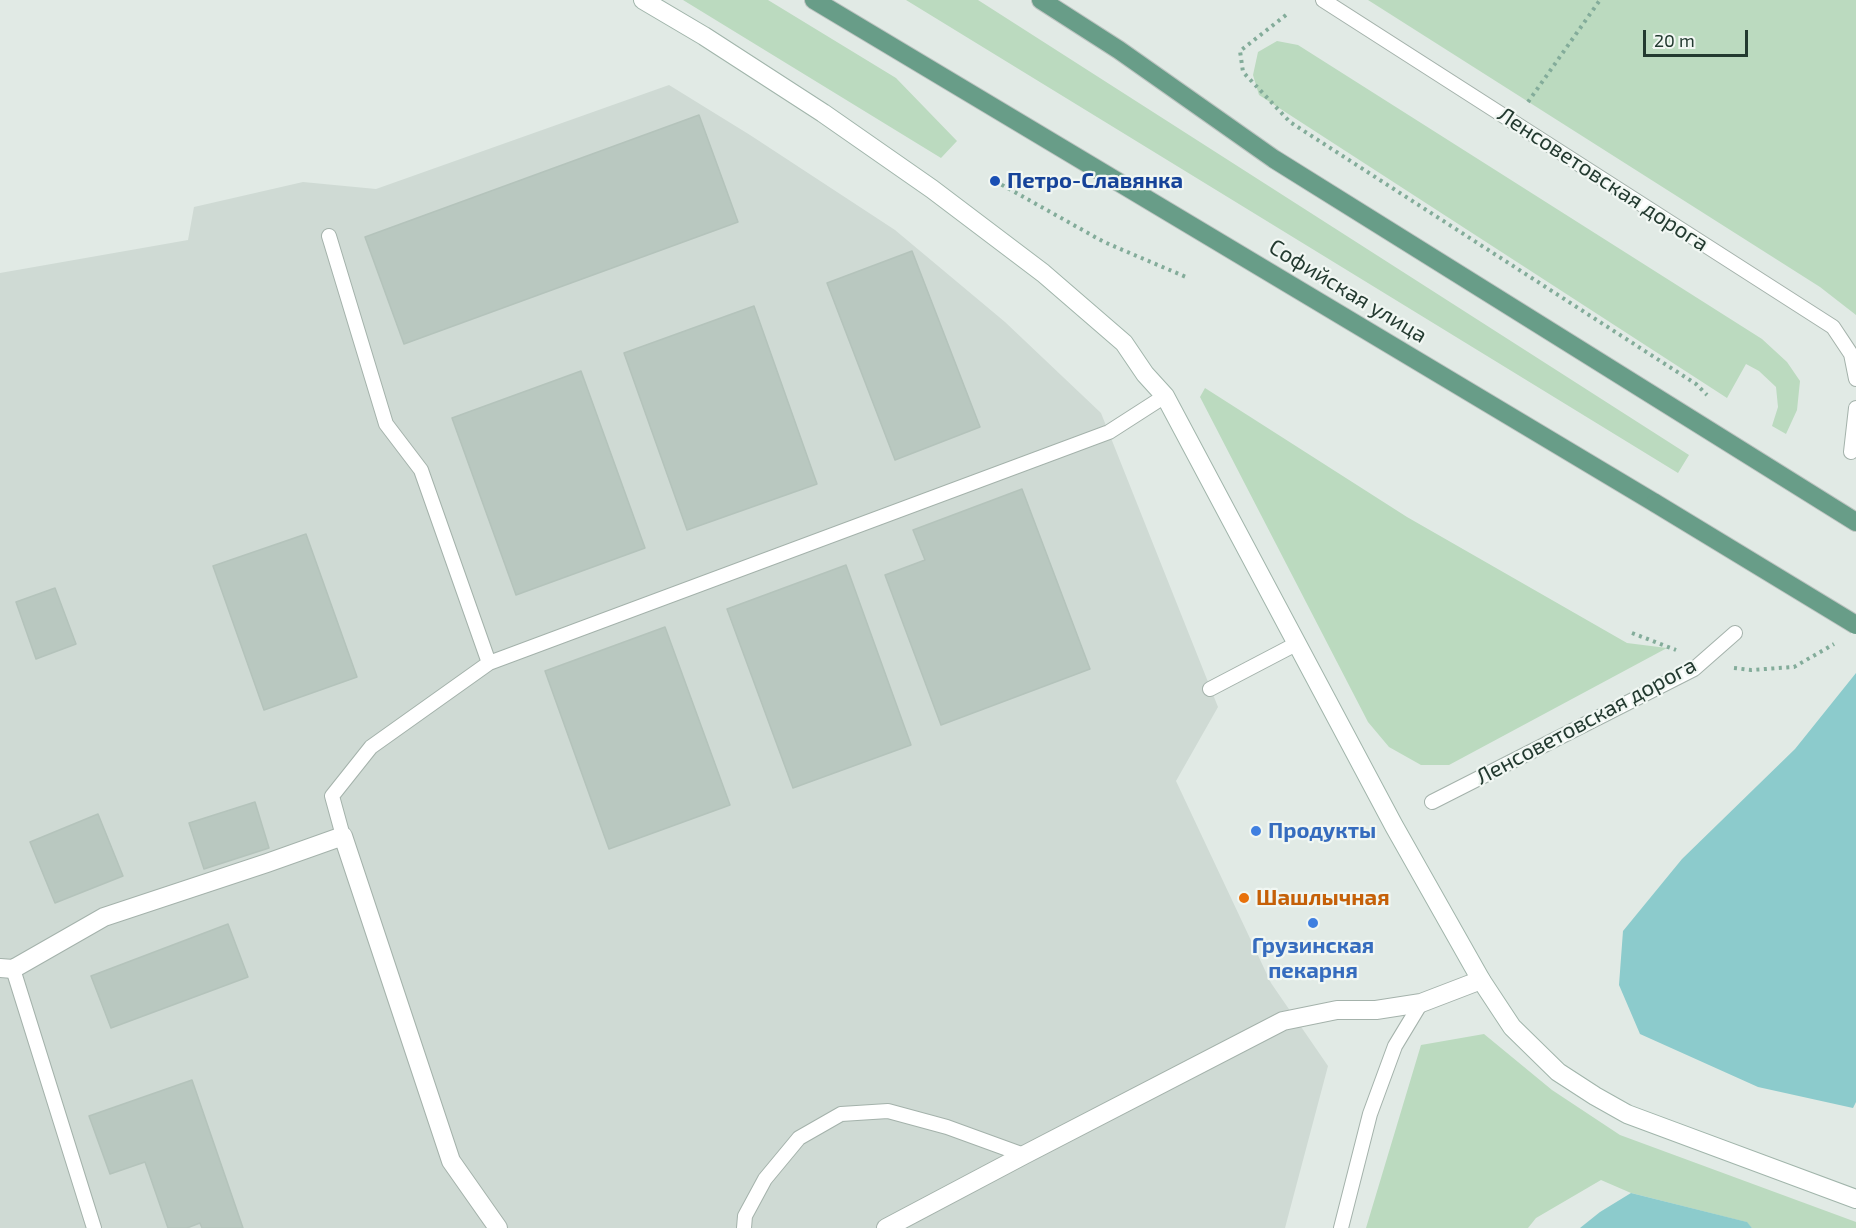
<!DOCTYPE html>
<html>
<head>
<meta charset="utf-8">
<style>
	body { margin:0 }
	#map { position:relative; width:1856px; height:1228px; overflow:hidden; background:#e1eae5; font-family:"Exo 2",sans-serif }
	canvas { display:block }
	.scale { position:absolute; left:1643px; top:30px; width:105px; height:27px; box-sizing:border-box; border:3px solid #233a30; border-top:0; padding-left:8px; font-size:18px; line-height:21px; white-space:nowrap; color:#233a30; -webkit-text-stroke:4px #f1f7f3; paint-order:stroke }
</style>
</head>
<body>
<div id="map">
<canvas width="1856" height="1228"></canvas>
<div class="scale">20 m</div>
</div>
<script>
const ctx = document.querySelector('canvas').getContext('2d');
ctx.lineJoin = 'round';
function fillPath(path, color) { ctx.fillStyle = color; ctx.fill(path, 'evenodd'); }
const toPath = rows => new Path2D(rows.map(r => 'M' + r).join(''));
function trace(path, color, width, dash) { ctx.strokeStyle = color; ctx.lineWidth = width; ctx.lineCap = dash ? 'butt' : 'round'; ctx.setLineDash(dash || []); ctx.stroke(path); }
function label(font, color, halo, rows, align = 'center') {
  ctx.font = font + ' "Exo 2",sans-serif'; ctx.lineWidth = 4.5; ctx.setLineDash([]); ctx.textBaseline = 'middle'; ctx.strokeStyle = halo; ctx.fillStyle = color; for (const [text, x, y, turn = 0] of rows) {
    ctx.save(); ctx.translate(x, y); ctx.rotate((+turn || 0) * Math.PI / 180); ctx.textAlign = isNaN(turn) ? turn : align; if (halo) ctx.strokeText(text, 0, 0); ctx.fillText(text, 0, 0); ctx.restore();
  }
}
fillPath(toPath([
	[669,85,750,135,895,230,1005,322,1101,413,1218,707,1176,781,1271,983,1328,1066,1285,1228,0,1228,0,273,188,240,194,207,303,182,376,189]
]), '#cfdad4');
fillPath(toPath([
	[683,0,768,0,896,78,957,141,941,158],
	[906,0,978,0,1689,455,1678,473],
	[1368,0,1856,0,1856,315,1820,287],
	[1277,41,1298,45,1762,339,1787,362,1800,381,1797,410,1786,434,1772,426,1778,407,1776,387,1759,371,1746,364,1727,398,1259,95,1253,75,1258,52],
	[1205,388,1407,517,1627,643,1667,648,1449,765,1421,765,1389,747,1368,722,1200,397],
	[1484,1034,1552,1090,1620,1135,1856,1222,1856,1228,1752,1228,1746,1222,1631,1193,1601,1180,1536,1218,1528,1228,1366,1228,1421,1045]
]), '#bbdabf');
fillPath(toPath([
	[1856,673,1856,1102,1853,1108,1758,1087,1640,1034,1619,985,1623,931,1682,859,1795,749],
	[1631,1193,1747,1222,1752,1228,1580,1228,1600,1212]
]), '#8ccbcc');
const building = toPath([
	[699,115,738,222,404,344,365,237,699,115],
	[912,251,980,427,895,460,827,283,912,251],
	[754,306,817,484,687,530,624,353,754,306],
	[581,371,645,548,516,595,452,418,581,371],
	[1022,489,1090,669,941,725,885,575,925,560,913,530,1022,489],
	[306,534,357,677,264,710,213,566,306,534],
	[846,565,911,745,793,788,727,609,846,565],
	[55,588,76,644,36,659,16,602,55,588],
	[665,627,730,805,609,849,545,671,665,627],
	[255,802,269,848,204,869,189,823,255,802],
	[98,814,123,876,55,903,30,842,98,814],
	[228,924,248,977,111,1028,91,976,228,924],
	[192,1080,243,1228,202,1228,200,1223,187,1228,168,1228,145,1162,110,1174,89,1116,192,1080]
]);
fillPath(building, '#b9c8c0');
trace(building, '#b4c3bb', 1.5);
const lane = toPath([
	[1323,0,1833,327,1851,354,1856,379],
	[329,236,386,424,421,470,489,663],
	[1851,452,1856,408],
	[1210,689,1296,644],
	[1432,802,1694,669,1735,633],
	[343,836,332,796,371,747,489,663,1109,432,1165,396],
	[13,969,94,1228],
	[744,1228,745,1216,765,1179,799,1138,841,1114,888,1111,947,1127,1024,1155],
	[1341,1228,1370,1114,1395,1046,1421,1003]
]);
const street = toPath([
	[0,968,13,969,104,917,267,863,343,836,451,1161,498,1228],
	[886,1228,1024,1155,1283,1021,1337,1010,1376,1010,1421,1003,1481,980]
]);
const secondary = toPath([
	[643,0,704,36,823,113,932,189,1043,273,1124,343,1145,374,1165,396,1394,826,1481,980,1512,1027,1558,1072,1595,1096,1627,1114,1856,1199]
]);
const primary = toPath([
	[814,0,1655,503],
	[1041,0,1119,50,1274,159,1856,522]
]);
trace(lane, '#a4b2ab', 16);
trace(street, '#a4b2ab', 20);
trace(secondary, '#a1b5ab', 20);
trace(primary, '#bdc4c1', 20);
trace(toPath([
	[1286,15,1240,51,1243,72,1290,122,1696,384,1707,395],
	[1528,102,1600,0],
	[995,181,1104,242,1186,277],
	[1632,633,1676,650],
	[1734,668,1751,670,1794,667,1834,644]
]), '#83ac9a', 4, [3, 4.5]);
trace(lane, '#fff', 14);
trace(street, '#fff', 18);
trace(secondary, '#fff', 18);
trace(primary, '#689d88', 18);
const primaryBridge = toPath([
	[1655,503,1856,625]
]);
trace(primaryBridge, '#bdc4c1', 20, []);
trace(primaryBridge, '#689d88', 18);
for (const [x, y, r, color] of [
	[995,181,6,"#1a4fb4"],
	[1256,831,6,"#3f7fe0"],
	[1244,898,6,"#e8710a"],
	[1313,923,6,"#3f7fe0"]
]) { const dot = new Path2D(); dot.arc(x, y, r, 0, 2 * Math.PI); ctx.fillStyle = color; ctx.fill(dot); trace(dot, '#f1f7f3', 2); }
label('22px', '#233a30', '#f1f7f3', [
	["Ленсоветовская дорога",1603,179,33],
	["Софийская улица",1348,291,31],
	["Ленсоветовская дорога",1586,721,-28]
]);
label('bold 22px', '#164399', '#f1f7f3', [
	["Петро-Славянка",1007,181]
], 'left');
label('bold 22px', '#366cbe', '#f1f7f3', [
	["Продукты",1268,831],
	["Грузинская",1313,946,"center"],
	["пекарня",1313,971,"center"]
], 'left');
label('bold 22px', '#c56008', '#f1f7f3', [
	["Шашлычная",1256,898]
], 'left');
</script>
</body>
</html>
